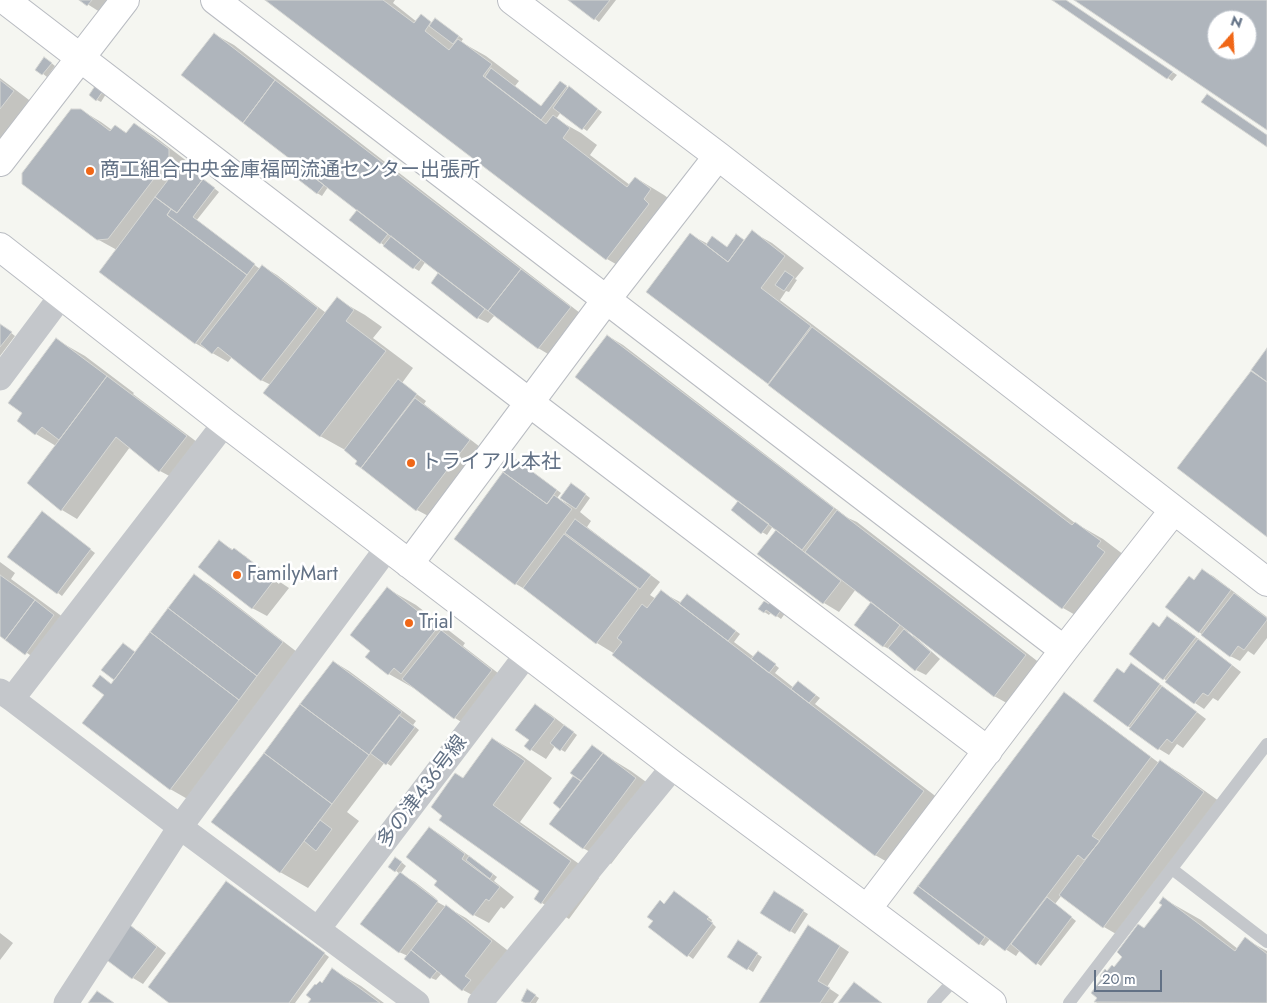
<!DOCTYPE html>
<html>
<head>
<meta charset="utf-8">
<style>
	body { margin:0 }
	#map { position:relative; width:1267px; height:1003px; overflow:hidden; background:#f5f6f1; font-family:Jost,sans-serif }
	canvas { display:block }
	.north { position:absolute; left:1207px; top:10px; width:50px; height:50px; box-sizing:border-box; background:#fff; border:1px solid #c0c6ce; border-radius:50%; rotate:19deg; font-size:14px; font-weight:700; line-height:20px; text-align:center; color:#627185 }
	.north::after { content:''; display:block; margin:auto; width:18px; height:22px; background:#f06717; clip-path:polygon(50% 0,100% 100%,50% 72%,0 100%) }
	.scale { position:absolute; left:1094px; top:970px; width:68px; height:22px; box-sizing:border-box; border:2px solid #627185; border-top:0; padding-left:6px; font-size:15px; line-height:18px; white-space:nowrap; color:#627185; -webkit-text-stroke:4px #fff; paint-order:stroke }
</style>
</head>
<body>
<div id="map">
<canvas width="1267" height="1003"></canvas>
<div class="north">N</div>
<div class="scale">20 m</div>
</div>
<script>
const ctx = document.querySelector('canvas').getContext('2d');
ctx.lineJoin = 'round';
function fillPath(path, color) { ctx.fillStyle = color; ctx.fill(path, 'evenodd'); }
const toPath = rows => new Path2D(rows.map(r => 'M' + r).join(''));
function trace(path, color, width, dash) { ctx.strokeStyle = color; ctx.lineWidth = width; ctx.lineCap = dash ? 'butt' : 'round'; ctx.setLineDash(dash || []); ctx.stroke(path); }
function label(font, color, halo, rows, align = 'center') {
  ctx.font = font + ' Jost,"Noto Sans JP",sans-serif'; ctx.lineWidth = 5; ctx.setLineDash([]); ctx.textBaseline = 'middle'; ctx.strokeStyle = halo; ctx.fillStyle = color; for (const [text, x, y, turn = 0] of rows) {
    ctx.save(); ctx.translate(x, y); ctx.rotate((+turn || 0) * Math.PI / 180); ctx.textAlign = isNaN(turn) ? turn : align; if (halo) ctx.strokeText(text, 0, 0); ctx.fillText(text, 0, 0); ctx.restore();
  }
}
fillPath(toPath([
	[81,0,113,0,103,14],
	[267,0,395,0,393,3,417,22,421,16,433,23,440,22,463,39,461,42,486,56,519,81,515,86,542,107,560,83,574,91,602,112,587,131,561,112,556,119,581,133,597,145,590,155,630,185,636,178,664,195,679,206,635,275,607,259],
	[570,0,616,0,599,22],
	[1054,0,1065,0,1177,75,1172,81,1168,78],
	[214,34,234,45,580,313,548,354,538,348,495,315,488,323,478,318,432,283,440,273,426,261,419,271,414,268,381,243,363,213,328,187,322,196,317,193,295,161],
	[49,61,55,66,47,77,37,69],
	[0,78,33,103,0,145],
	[96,88,106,94,101,102,97,100],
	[81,110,101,122,112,130,115,126,127,133,135,124,154,136,188,162,188,168,219,192,196,221,260,269,262,266,277,275,326,313,337,299,365,315,382,327,373,338,413,368,402,383,426,401,424,404,484,450,432,518,417,510,356,464,359,460,347,451,320,436,271,385,261,380,232,357,228,362,195,343,117,250,97,239],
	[752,232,772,243,804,268,795,279,797,280,789,292,786,291,780,300,1075,523,1103,539,1128,558,1091,624,1063,608,648,291,691,235,708,244,727,248,741,238,745,241],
	[0,324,15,336,0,356],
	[608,336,623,345,848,518,857,522,1045,667,1014,707,994,696,909,630,907,633,915,637,940,659,926,675,916,670,893,651,883,646,873,602,856,589,839,612,824,603,759,554,778,530,773,526,767,535,762,532,740,501],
	[57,340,85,356,134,393,133,394,201,445,175,479,160,471,130,447,77,519,62,510,29,483,56,446,36,434,18,421,24,413],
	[519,462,561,493,557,498,568,504,576,487,590,498,580,512,591,521,587,527,660,582,650,595,656,599,661,592,682,603,692,598,740,634,734,642,754,657,763,655,779,668,775,673,794,688,802,685,820,698,815,704,951,808,903,871,875,855,615,654,597,643,528,591,516,584,456,539],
	[46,516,95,553,62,596,9,556],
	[219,542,247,557,247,559,279,584,280,582,289,588,267,616,252,608],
	[0,562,15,573,11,579,71,623,36,659,0,635],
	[1203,571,1213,576,1267,617,1267,638,1254,655,1248,651,1240,661,1230,656,1199,632,1195,581],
	[194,576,209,584,297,652,198,805,170,789,106,694,100,677,112,684,115,679,103,670,127,647,136,653],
	[388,589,416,605,465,643,463,646,507,680,469,727,455,718,417,690,389,674,372,651],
	[765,602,786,612,781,619,771,612,769,615,760,609],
	[1168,618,1178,623,1241,672,1218,701,1213,698,1204,709,1195,703,1131,653,1154,624,1160,627],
	[334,662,349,671,416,721,413,725,419,730,391,766,385,762,347,812,359,821,308,888,280,872],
	[1132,664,1141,670,1206,719,1183,748,1177,744,1169,755,1159,749,1128,726,1124,674],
	[1064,694,1074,699,1159,763,1161,762,1180,773,1223,804,1123,938,1104,927,1062,895,1055,904,1076,921,1041,966,1020,950,1016,956,990,939,984,946,980,944,915,893],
	[535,705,550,714,577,735,565,752,555,746,546,759,525,746,530,740],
	[493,739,521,755,552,778,520,822,599,878,569,919,542,903,541,891,464,779],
	[597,749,608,757,631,771,664,795,611,864,583,848,563,808,554,803],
	[430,828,444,837,497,877,494,881,514,897,504,909,501,907,489,923,474,915,439,881],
	[400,861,406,866,400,874,390,866],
	[400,874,415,882,438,900,433,897,432,899,466,918,511,953,483,1001,463,990,442,973,436,980,431,978,408,956,399,952],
	[231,885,329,957,295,1003,171,1003],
	[774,893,808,914,795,934,762,912],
	[679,895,712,920,711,922,716,927,693,959,650,927,664,904],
	[1164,899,1201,920,1238,949,1245,939,1267,951,1267,1003,1097,1003,1096,1002,1099,997,1108,972,1115,968,1145,929,1163,905],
	[130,927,140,932,166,953,143,984,133,978,106,958],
	[819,932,849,952,827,987,839,995,833,1003,760,1003],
	[0,933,13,943,0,960],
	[738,942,762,957,753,972,729,957],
	[333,970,361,986,384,1003,309,1003],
	[528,991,539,998,536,1003,527,1003]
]), '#0003');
const building = toPath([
	[79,0,92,0,87,6,79,0],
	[265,0,383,0,414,23,421,14,431,22,425,31,449,50,458,39,492,64,483,76,546,124,553,115,570,128,563,138,627,187,635,177,651,189,644,199,649,204,606,260,265,0],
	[568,0,610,0,594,20,568,0],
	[1052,0,1066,0,1173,72,1167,79,1052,0],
	[1074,0,1267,0,1267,130,1074,0],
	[1217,20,1247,20,1247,50,1217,50,1217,20],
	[435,18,459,36,453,44,429,26,435,18],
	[214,33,275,80,243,123,181,75,214,33],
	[44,57,52,63,42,75,35,70,44,57],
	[491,68,541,106,560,81,567,86,541,120,485,77,491,68],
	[0,80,14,91,0,109,0,80],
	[275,80,521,269,488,311,243,123,275,80],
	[95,86,103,91,96,101,89,95,95,86],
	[569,86,598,109,582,130,553,108,569,86],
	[1207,94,1267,135,1267,147,1201,102,1207,94],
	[71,109,81,109,110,131,115,125,126,133,134,123,169,149,169,159,108,239,97,240,22,184,22,173,71,109],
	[293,161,324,185,317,194,286,170,293,161],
	[181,163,203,179,177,213,155,197,181,163],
	[203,179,215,188,193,217,255,264,247,275,167,215,171,209,177,213,203,179],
	[155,197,171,209,167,215,247,275,195,344,99,272,155,197],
	[357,210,388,234,380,244,349,220,357,210],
	[752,230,785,256,761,288,811,326,768,384,646,292,690,233,728,262,752,230],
	[736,234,744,240,728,262,706,245,712,236,727,247,736,234],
	[391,236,421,260,413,269,383,246,391,236],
	[262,265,318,308,261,381,218,347,212,354,200,344,262,265],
	[521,269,571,307,538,349,488,311,521,269],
	[785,271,794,277,784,291,775,285,785,271],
	[438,273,485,309,477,319,431,283,438,273],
	[337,297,354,310,346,321,386,351,320,437,263,393,337,297],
	[0,324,12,332,0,347,0,324],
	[812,327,1072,525,1075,522,1101,541,1097,546,1105,552,1062,609,768,385,812,327],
	[607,335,834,508,802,550,575,377,607,335],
	[56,338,107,376,59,440,42,427,35,435,17,421,22,413,8,403,56,338],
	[1267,348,1267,382,1251,370,1267,348],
	[1251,371,1267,382,1267,537,1177,468,1251,371],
	[107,376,187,436,159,472,116,437,61,511,27,483,107,376],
	[398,379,417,394,361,468,355,464,357,461,344,450,398,379],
	[415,398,470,440,416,511,361,468,415,398],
	[514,458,557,490,547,504,503,472,514,458],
	[503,472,547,504,554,495,572,509,515,585,454,539,503,472],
	[571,483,586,494,576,509,560,498,571,483],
	[738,501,769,524,761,534,731,510,738,501],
	[837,510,1026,655,994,697,805,552,837,510],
	[42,511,91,549,57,594,7,557,42,511],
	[575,519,651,575,640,589,565,533,575,519],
	[776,530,841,581,823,604,757,554,776,530],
	[564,534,638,589,596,644,523,588,564,534],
	[219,540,232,550,234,548,275,579,252,609,198,567,219,540],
	[1202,569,1231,590,1199,633,1165,607,1189,576,1194,580,1202,569],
	[194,574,283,642,257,676,168,608,194,574],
	[0,575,35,600,5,640,0,636,0,575],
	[387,587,438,627,401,674,394,668,388,675,365,657,370,651,350,635,387,587],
	[661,590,924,791,875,856,612,655,622,642,617,638,642,604,647,608,661,590],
	[1234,593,1267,618,1267,620,1244,650,1238,646,1230,657,1201,635,1234,593],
	[687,594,736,631,728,641,679,604,687,594],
	[35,600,54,615,25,655,5,640,35,600],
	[771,600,782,609,776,617,766,610,764,613,758,609,764,601,769,604,771,600],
	[871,602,900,625,883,647,854,625,871,602],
	[168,608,257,676,239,700,150,632,168,608],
	[1167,616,1196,637,1163,680,1129,654,1153,622,1159,627,1167,616],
	[904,629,931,652,915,671,888,648,904,629],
	[441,630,492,670,454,719,402,679,441,630],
	[150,632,239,700,170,790,82,723,104,695,92,686,100,675,111,684,150,632],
	[1198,639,1232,665,1208,696,1203,693,1194,704,1165,682,1198,639],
	[123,643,135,652,114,680,101,670,123,643],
	[758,651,776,664,769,673,751,659,758,651],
	[333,661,402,712,369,755,300,704,333,661],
	[1131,663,1160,684,1128,727,1093,701,1117,668,1124,673,1131,663],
	[798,681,816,695,809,703,791,689,798,681],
	[1162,686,1197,712,1172,743,1167,739,1158,750,1129,729,1162,686],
	[1064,692,1151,757,1092,836,1100,841,1084,860,1078,855,1005,951,918,886,1064,692],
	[300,704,369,755,332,804,264,753,300,704],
	[535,704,555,719,530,751,524,746,529,740,515,730,535,704],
	[399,715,415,727,386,765,370,753,399,715],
	[564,725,574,732,560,751,550,743,564,725],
	[492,738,525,761,493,805,571,861,541,904,534,899,539,891,439,820,442,816,431,807,455,773,463,778,492,738],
	[592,745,603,753,581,781,570,773,592,745],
	[264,753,332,804,280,873,211,822,264,753],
	[603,753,636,778,583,849,549,824,603,753],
	[1160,760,1204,792,1103,928,1059,895,1160,760],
	[573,776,581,781,560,809,553,803,573,776],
	[320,820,332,829,316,851,304,841,320,820],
	[429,827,465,854,462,859,500,887,489,901,486,899,473,916,434,885,437,881,406,857,429,827],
	[469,856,493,874,490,879,466,860,469,856],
	[395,857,402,862,395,872,388,867,395,857],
	[400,872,438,901,399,953,360,924,400,872],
	[226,881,325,953,289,1003,169,1003,148,987,226,881],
	[918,886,985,937,979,945,913,893,918,886],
	[674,891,709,917,707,919,713,923,687,957,648,927,653,921,647,917,660,900,664,904,674,891],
	[774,891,804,910,790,932,760,913,774,891],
	[1047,897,1072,917,1036,965,1011,944,1047,897],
	[1163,897,1235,951,1245,937,1267,954,1267,1003,1094,1002,1097,998,1091,993,1102,978,1100,976,1105,969,1107,971,1112,965,1114,967,1122,957,1117,952,1138,924,1144,928,1162,905,1159,903,1163,897],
	[446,905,492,941,465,976,471,980,462,991,411,950,446,905],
	[130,925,157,947,132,979,104,958,130,925],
	[808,925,840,946,818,981,830,988,820,1003,759,1003,808,925],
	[738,940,758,953,747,970,727,957,738,940],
	[411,950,437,971,430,979,404,959,411,950],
	[332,968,380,1003,308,1003,311,999,306,995,315,984,316,985,320,981,322,983,332,968],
	[854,982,882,1003,838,1003,854,982],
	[527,989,536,995,530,1003,525,1003,521,1001,527,989],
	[97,991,110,1000,114,1003,88,1003,97,991]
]);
fillPath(building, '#afb5bc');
trace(building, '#d6d7d4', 1);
const secondary = toPath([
	[5,0,530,403,988,751],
	[215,0,1064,650],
	[512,0,718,156,1267,582],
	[0,162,125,0],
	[0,247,225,423,674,766,867,909,992,1003],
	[409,564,606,300,718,156],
	[867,909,1064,650,1174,510]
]);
trace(secondary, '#b9bcc2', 30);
trace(toPath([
	[1172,869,1267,942],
	[933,1003,957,977],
	[1069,1003,1267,744]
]), '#c4c7cb', 12);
trace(toPath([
	[0,378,62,295],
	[0,691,12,699,180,827,417,1003],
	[12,699,225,423],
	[318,929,527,654],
	[66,1003,180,827,388,547],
	[480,1003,674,766]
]), '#c4c7cb', 25);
trace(secondary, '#fff', 28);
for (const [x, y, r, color] of [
	[90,171,5,"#f06717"],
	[411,463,5,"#f06717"],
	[237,575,5,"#f06717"],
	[409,623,5,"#f06717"]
]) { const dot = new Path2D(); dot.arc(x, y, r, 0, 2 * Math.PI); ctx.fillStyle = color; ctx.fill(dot); trace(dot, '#fff', 2); }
label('20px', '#627185', '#fff', [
	["商工組合中央金庫福岡流通センター出張所",100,171],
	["トライアル本社",421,463],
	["FamilyMart",247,575],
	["Trial",419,623]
], 'left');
label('20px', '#627185', '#fff', [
	["多の津436号線",423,792,-53]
]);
</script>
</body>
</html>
